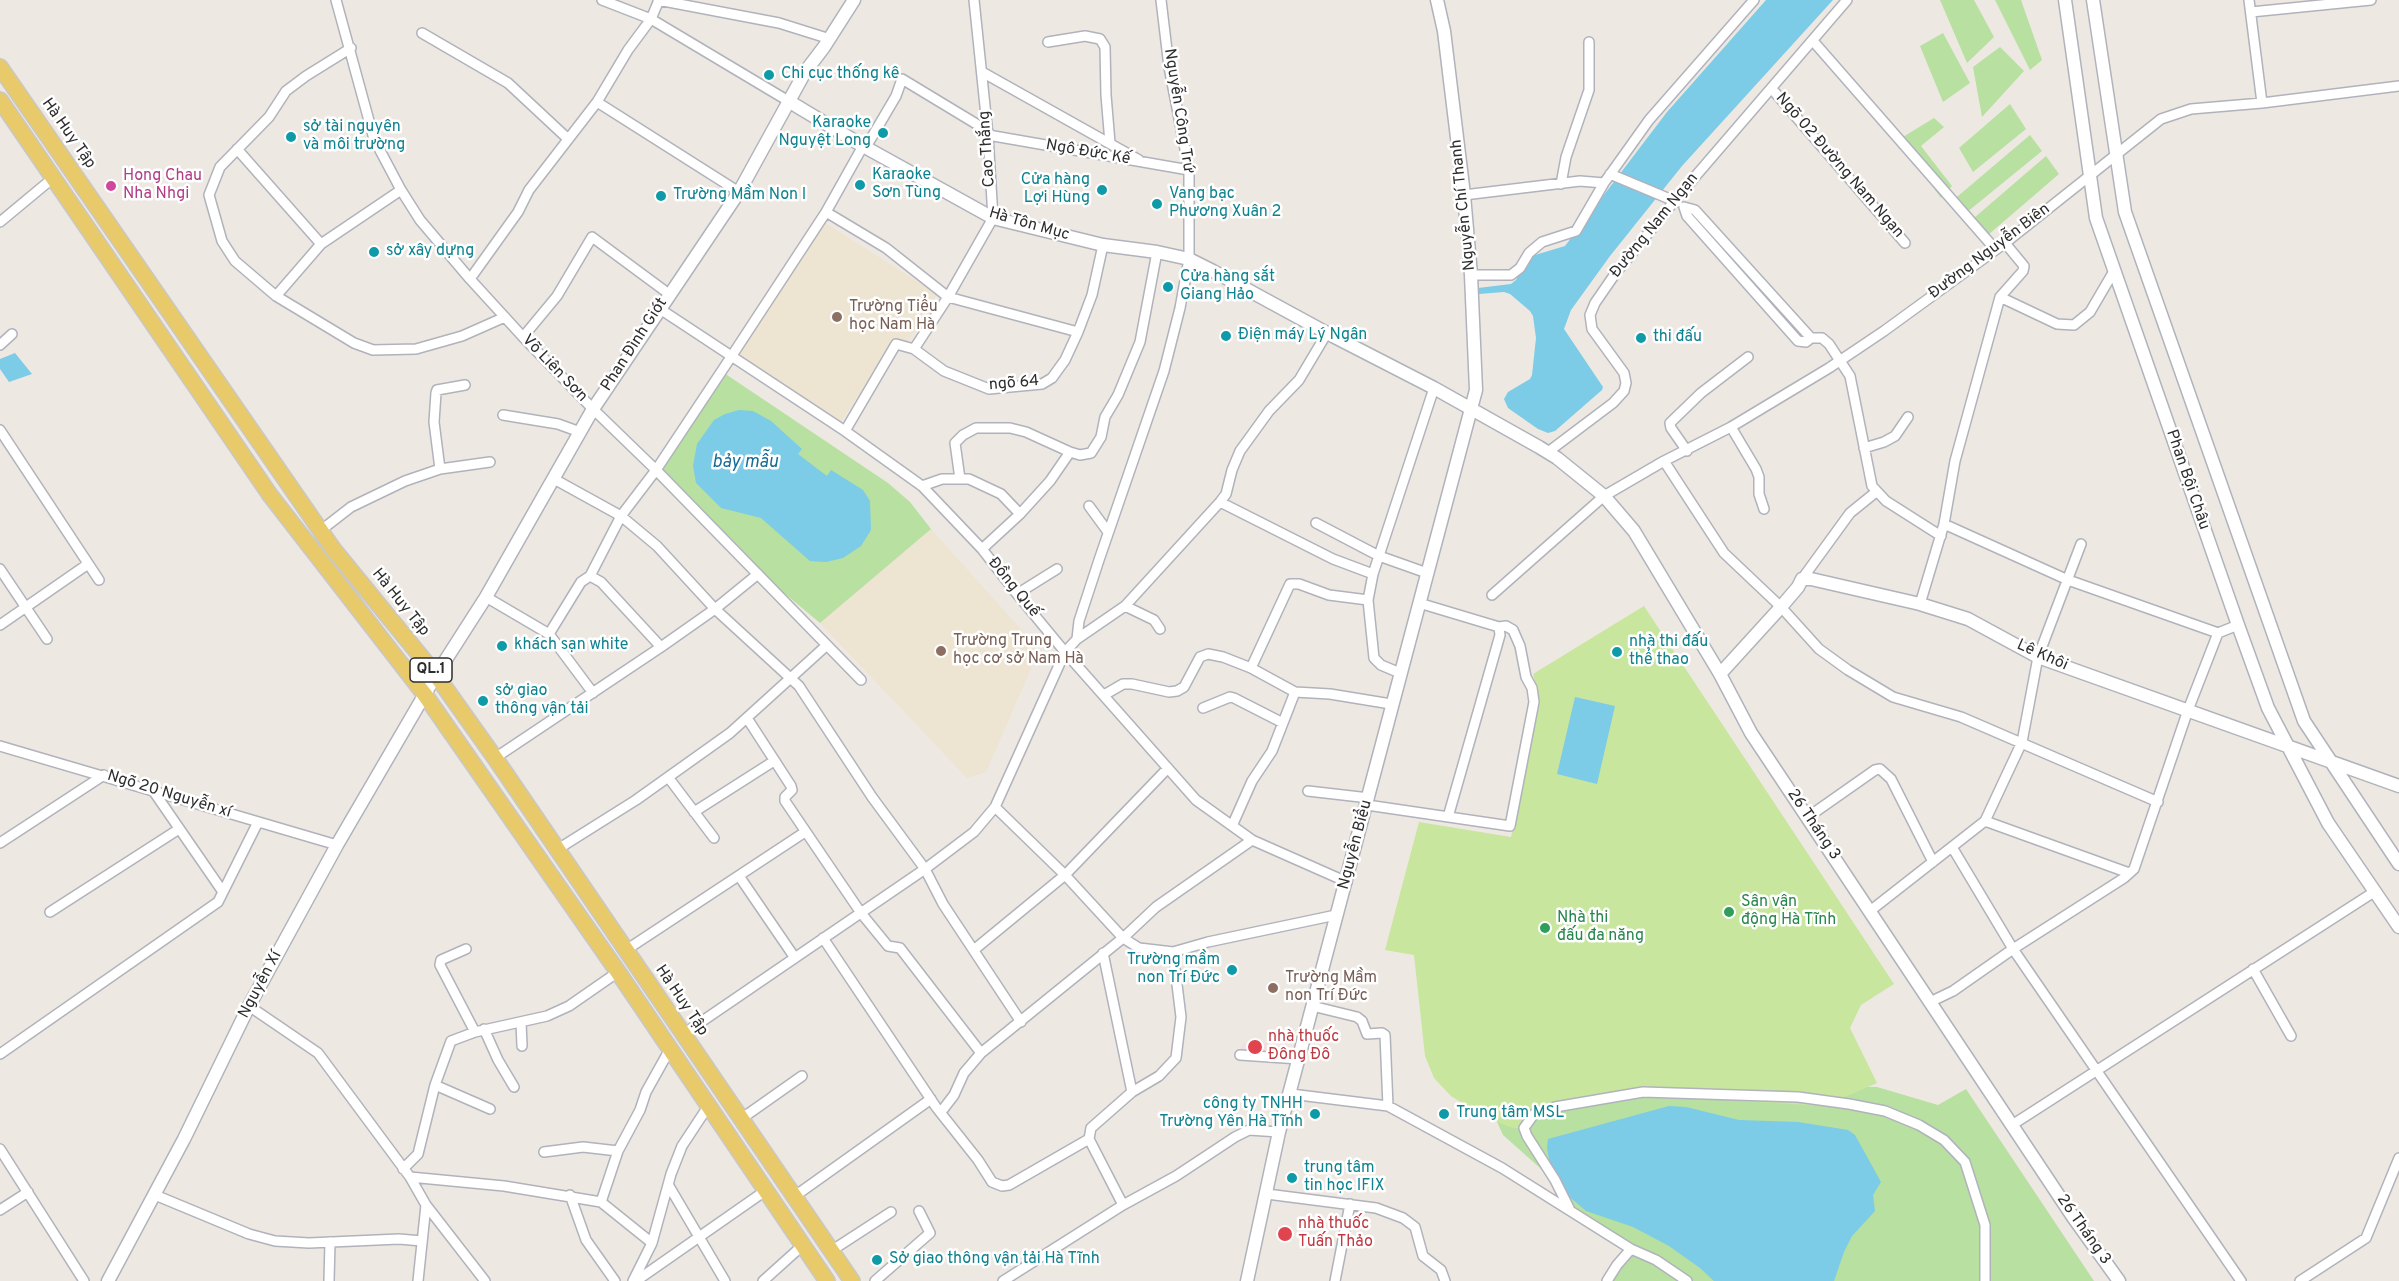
<!DOCTYPE html>
<html>
<head>
<meta charset="utf-8">
<style>
	body { margin:0 }
	canvas { display:block; background:#ede8e1 }
</style>
</head>
<body>
<canvas width="2399" height="1281"></canvas>
<script>
const ctx = document.querySelector('canvas').getContext('2d');
ctx.lineJoin = 'round';
function fillPath(path, color) { ctx.fillStyle = color; ctx.fill(path, 'evenodd'); }
const toPath = rows => new Path2D(rows.map(r => 'M' + r).join(''));
function trace(path, color, width, dash) { ctx.strokeStyle = color; ctx.lineWidth = width; ctx.lineCap = dash ? 'butt' : 'round'; ctx.setLineDash(dash || []); ctx.stroke(path); }
function label(font, color, halo, rows, align = 'center') {
  ctx.font = font + ' Overpass,sans-serif'; ctx.lineWidth = 5; ctx.setLineDash([]); ctx.textBaseline = 'middle'; ctx.strokeStyle = halo; ctx.fillStyle = color; for (const [text, x, y, turn = 0] of rows) {
    ctx.save(); ctx.translate(x, y); ctx.rotate((+turn || 0) * Math.PI / 180); ctx.textAlign = isNaN(turn) ? turn : align; if (halo) ctx.strokeText(text, 0, 0); ctx.fillText(text, 0, 0); ctx.restore();
  }
}
fillPath(toPath([
	[816,217,937,294,908,341,895,340,837,428,727,356],
	[931,529,1036,646,1037,655,986,772,967,778,820,623]
]), '#ede4d2');
fillPath(toPath([
	[1243,1043,1270,1043,1268,1053,1240,1051],
	[1275,1228,1294,1231,1293,1240,1276,1237]
]), '#f3dfe0');
fillPath(toPath([
	[1940,0,1974,0,1994,37,1967,63],
	[1995,0,2021,0,2042,60,2030,70],
	[1943,33,1970,83,1943,102,1920,46],
	[2000,47,2024,71,1982,117,1973,67],
	[2010,104,2026,129,1973,172,1959,148],
	[1934,118,1944,127,1921,146,1952,186,1941,198,1898,140],
	[2030,135,2042,151,1961,217,1951,202],
	[2046,156,2059,174,1981,241,1967,224],
	[724,373,888,483,910,502,931,529,820,623,746,561,656,469],
	[1707,1083,1877,1087,1938,1105,1966,1089,2094,1281,1613,1281,1636,1246,1575,1212,1548,1175,1503,1135,1494,1115]
]), '#b7e0a1');
fillPath(toPath([
	[1644,606,1894,984,1861,1005,1850,1028,1877,1083,1824,1106,1657,1096,1593,1104,1527,1117,1521,1129,1509,1127,1473,1110,1451,1096,1434,1078,1425,1056,1414,955,1385,950,1419,822,1511,837,1540,703,1533,674]
]), '#c8e69e');
fillPath(toPath([
	[1766,0,1833,0,1682,166,1610,256,1571,310,1564,329,1603,387,1602,390,1555,431,1548,433,1538,429,1508,408,1504,399,1508,392,1530,379,1532,375,1536,338,1533,316,1530,311,1510,294,1504,292,1479,294,1478,288,1511,284,1516,280,1524,263,1535,255,1565,246,1667,112],
	[15,353,32,374,9,382,0,369,0,359],
	[739,410,753,411,771,421,802,449,798,454,815,467,827,476,831,470,863,490,870,501,871,530,861,546,843,558,826,562,810,561,761,518,721,508,696,483,693,466,697,444,714,420,725,414],
	[1575,697,1615,706,1597,784,1557,774],
	[1669,1106,1686,1107,1739,1120,1798,1122,1848,1130,1855,1135,1881,1182,1873,1195,1875,1211,1852,1236,1844,1252,1834,1281,1714,1281,1700,1268,1669,1246,1633,1227,1586,1211,1564,1192,1550,1165,1547,1148,1548,1139]
]), '#7ccbe7');
const minor = toPath([
	[336,0,374,139,401,190,420,220,470,279,523,337,593,409,656,470,861,680],
	[602,0,651,19,790,102],
	[658,0,779,23,830,39],
	[2249,0,2262,103],
	[2251,12,2371,0],
	[422,33,508,83,567,138],
	[1813,41,1995,249],
	[1048,42,1085,36,1100,39,1105,47,1106,95,1110,143],
	[351,48,306,76,286,91,269,117,220,167,209,195,222,241,235,261,276,296,354,343,373,350,416,349,462,336,505,317],
	[982,72,1139,160],
	[1772,89,1905,243],
	[597,102,739,192],
	[988,135,1189,170],
	[866,147,896,96,902,79,988,131],
	[237,149,321,244],
	[1610,174,1677,202],
	[1561,184,1566,157,1589,90,1589,42],
	[1464,195,1580,181,1604,183],
	[826,212,886,248,948,297,1078,332],
	[0,222,53,178],
	[1471,275,1511,275,1520,268,1529,253,1542,242,1576,231,1604,183,1649,120,1754,0],
	[470,279,518,212,529,190,597,102,628,50,651,19,659,0],
	[276,296,321,244,401,190],
	[2000,297,2057,324,2074,325,2090,312,2114,271],
	[660,309,845,431,922,486,982,549,1017,594,1065,652,1196,800,1252,840,1347,882],
	[523,337,557,296,592,237,669,294],
	[1811,338,1806,342,1798,341,1687,216,1684,207,1695,210,1811,338,1822,338,1829,344,1850,376,1872,486,1886,501,1941,536],
	[0,345,12,334],
	[914,349,948,297,993,218,988,135,974,0],
	[503,415,558,424,580,432],
	[1731,427,1756,469,1759,477,1759,494,1764,509],
	[0,430,99,580],
	[845,431,896,344,914,349,944,371,989,389,1042,384,1052,378,1065,360,1078,332,1092,295,1103,245],
	[1864,448,1884,442,1895,436,1908,417],
	[1687,451,1671,428,1670,423,1701,393,1748,357],
	[1548,452,1613,403,1624,391,1626,383,1624,373,1592,329,1590,315,1595,303,1615,274,1681,193,1847,0],
	[1664,461,1724,553,1781,607,1819,649,1848,670,1893,697,1961,717,2158,802],
	[440,469,434,422,436,393,437,390,465,385],
	[554,479,621,516,657,546,715,609,799,686,872,797,925,869,943,904,1021,1022],
	[960,479,955,443,963,435,976,428,1010,428,1026,432,1070,452,1080,455,1091,453,1101,437,1105,417,1118,395,1140,342,1157,252],
	[922,486,942,479,969,479,1001,494,1020,514],
	[1220,502,1333,559,1373,574],
	[1089,506,1108,532],
	[1316,523,1379,556,1427,573],
	[1944,524,2068,580,2218,633],
	[320,531,351,507,405,481,440,469,490,462],
	[982,549,1020,514,1050,481,1070,452],
	[0,569,47,639],
	[590,576,621,516,656,470,731,357,826,212,863,146],
	[1802,579,1850,513,1876,492],
	[1017,594,1057,569],
	[1492,595,1604,496,1664,461,1731,427,1829,368,1884,331,2005,243,2161,119,2191,109,2262,103,2399,86],
	[486,597,549,634,593,693],
	[1419,603,1499,627,1500,635,1448,817],
	[1920,604,1944,524,1955,461,2000,297,2023,271,2024,266,2005,243],
	[1125,606,1154,620,1160,629],
	[0,625,88,564],
	[549,634,581,582,590,576,601,582,661,647],
	[1077,639,1079,621,1099,560,1164,371,1180,308,1189,259,1189,170,1169,67,1161,0],
	[1251,668,1290,584,1299,584,1329,595,1368,600],
	[1400,673,1381,665,1374,658,1368,600,1373,574,1434,388],
	[1104,695,1123,684,1132,684,1169,692,1177,691,1184,687,1200,657,1208,654,1223,657,1251,668,1295,692,1330,694,1391,704],
	[1203,708,1230,697,1234,698,1283,723],
	[747,718,791,786,792,790,785,797,785,801,861,913,888,946,900,948,981,1053],
	[0,746,337,845],
	[495,758,661,647,715,609,758,574],
	[668,777,714,838],
	[152,789,223,892],
	[1308,791,1369,798],
	[1367,805,1510,826,1534,702,1532,688,1526,677,1520,646,1513,630,1506,626,1499,627],
	[995,807,1065,875,1123,938,1139,948,1173,952,1208,942,1336,915],
	[694,812,774,761],
	[1808,817,1875,770,1880,769,1891,779,1933,862],
	[1985,821,2129,873],
	[1232,826,1252,781,1272,751,1295,692],
	[0,843,104,775],
	[1952,847,2013,949,2241,1281],
	[558,849,636,800,730,733,827,645],
	[739,876,795,958],
	[1870,911,1985,821,2022,742,2038,657,2081,544],
	[50,912,179,829],
	[823,938,936,1107,978,1160,992,1182,1002,1186,1009,1185,1089,1139],
	[466,949,441,960,440,965,475,1032],
	[975,949,1065,875,1168,768],
	[626,950,805,832],
	[1103,953,1132,1092,1091,1128,1089,1139,1123,1205],
	[2253,969,2291,1036],
	[1930,1002,1953,991,2013,949,2124,878,2134,869,2188,710,2218,633,2238,625],
	[249,1006,318,1053,410,1177,426,1205,485,1281],
	[1312,1006,1357,1017,1362,1021,1367,1034,1382,1033,1385,1035,1388,1106],
	[521,1022,522,1046],
	[484,1029,498,1060,514,1087],
	[682,1035,925,869,974,832,995,807,1065,652,1077,639,1125,606,1220,502,1226,494,1232,470,1240,451,1269,411,1299,380,1327,333],
	[0,1054,218,902,258,822],
	[1240,1055,1299,1059],
	[435,1085,490,1109],
	[1132,1092,1159,1076,1176,1058,1181,1017,1173,952],
	[1291,1094,1388,1106,1502,1168,1631,1249,1656,1260,1687,1281],
	[941,1112,954,1095,964,1073,981,1053,1123,938,1156,907,1252,840],
	[741,1119,802,1076],
	[2012,1125,2374,892],
	[0,1149,84,1281],
	[544,1152,583,1147,618,1151],
	[403,1169,418,1154,435,1085,451,1041,475,1032,547,1016,569,1006,618,972],
	[410,1177,504,1186,601,1202,652,1243],
	[669,1186,725,1281],
	[1267,1194,1376,1208,1403,1218,1415,1227,1423,1256,1441,1270,1445,1281],
	[155,1195,249,1234,275,1241,309,1243,399,1239,422,1241],
	[570,1195,586,1240,615,1281],
	[795,1196,931,1099],
	[601,1202,618,1151,640,1110,646,1092,670,1049],
	[1569,1208,1555,1180,1527,1136,1524,1128,1534,1114,1555,1107,1643,1092,1798,1097,1849,1104,1885,1111,1919,1125,1944,1140,1965,1162,1985,1225,1985,1281],
	[0,1210,28,1192],
	[831,1251,891,1212],
	[329,1281,330,1242],
	[418,1281,426,1205],
	[633,1281,652,1243,671,1174,682,1146,709,1105],
	[636,1281,765,1191],
	[763,1281,803,1245],
	[875,1281,930,1233,919,1211],
	[1003,1281,1123,1205,1176,1176,1235,1137,1249,1130,1279,1132],
	[1335,1281,1350,1204],
	[1607,1281,1617,1265,1631,1249],
	[2300,1281,2366,1238,2399,1158]
]);
const tertiary = toPath([
	[2065,0,2096,218,2238,625,2268,708,2328,823,2399,927],
	[2093,0,2125,212,2304,721,2399,864],
	[790,102,863,146,993,218,1103,245,1157,252,1189,259,1213,271,1327,333,1434,388,1539,447,1557,458,1604,496,1634,531,1720,674,1751,733,2073,1217,2119,1281],
	[1720,674,1781,607,1798,587,1802,579,1811,579,1920,604,1968,619,2038,657,2399,786],
	[108,1281,184,1139,249,1006,337,845,436,675,486,597,593,409,739,192,805,72,824,47,854,0],
	[1247,1281,1279,1132,1476,390,1471,275,1464,195,1444,31,1437,0]
]);
const primary = toPath([
	[0,67,334,550,436,675,495,758,852,1281],
	[0,100,270,495,425,695,618,972,827,1281]
]);
trace(minor, '#b1b3bc', 12);
trace(tertiary, '#b1b3bc', 15);
trace(primary, '#c8c8c8', 18);
trace(minor, '#fff', 9);
trace(tertiary, '#fff', 12);
trace(primary, '#e8ca6b', 15);
for (const [x, y, r, color] of [
	[769,75,6,"#0f9aa8"],
	[883,133,6,"#0f9aa8"],
	[291,137,6,"#0f9aa8"],
	[860,185,6,"#0f9aa8"],
	[111,186,6,"#d1479c"],
	[1102,190,6,"#0f9aa8"],
	[661,196,6,"#0f9aa8"],
	[1157,204,6,"#0f9aa8"],
	[374,252,6,"#0f9aa8"],
	[1168,287,6,"#0f9aa8"],
	[837,317,6,"#8d6e63"],
	[1226,336,6,"#0f9aa8"],
	[1641,338,6,"#0f9aa8"],
	[502,646,6,"#0f9aa8"],
	[941,651,6,"#8d6e63"],
	[1617,652,6,"#0f9aa8"],
	[483,701,6,"#0f9aa8"],
	[1729,912,6,"#2e9e5b"],
	[1545,928,6,"#2e9e5b"],
	[1232,970,6,"#0f9aa8"],
	[1273,988,6,"#8d6e63"],
	[1255,1047,8,"#e0444e"],
	[1315,1114,6,"#0f9aa8"],
	[1444,1114,6,"#0f9aa8"],
	[1292,1178,6,"#0f9aa8"],
	[1285,1234,8,"#e0444e"],
	[877,1260,6,"#0f9aa8"]
]) { const dot = new Path2D(); dot.arc(x, y, r, 0, 2 * Math.PI); ctx.fillStyle = color; ctx.fill(dot); trace(dot, '#fff', 2); }
for (const [x, y, w] of [
	[431,670,42]
]) { const box = new Path2D(); box.roundRect(x - w / 2, y - 12, w, 24, 4.5); ctx.fillStyle = '#fff'; ctx.fill(box); trace(box, '#2d2d2d', 1.5); }
label('bold 15px', '#2d2d2d', null, [
	["QL.1",431,670]
]);
label('16px', '#0d838f', '#fff', [
	["Chi cục thống kê",781,75],
	["Karaoke",871,124,"right"],
	["Nguyệt Long",871,142,"right"],
	["sở tài nguyên",303,128],
	["và môi trường",303,146],
	["Karaoke",872,176],
	["Sơn Tùng",872,194],
	["Cửa hàng",1090,181,"right"],
	["Lợi Hùng",1090,199,"right"],
	["Vang bạc",1169,195],
	["Phương Xuân 2",1169,213],
	["Trường Mầm Non I",673,196],
	["sở xây dựng",386,252],
	["Cửa hàng sắt",1180,278],
	["Giang Hảo",1180,296],
	["Điện máy Lý Ngân",1238,336],
	["thi đấu",1653,338],
	["nhà thi đấu",1629,643],
	["thể thao",1629,661],
	["khách sạn white",514,646],
	["sở giao",495,692],
	["thông vận tải",495,710],
	["Trường mầm",1220,961,"right"],
	["non Trí Đức",1220,979,"right"],
	["công ty TNHH",1303,1105,"right"],
	["Trường Yên Hà Tĩnh",1303,1123,"right"],
	["Trung tâm MSL",1456,1114],
	["trung tâm",1304,1169],
	["tin học IFIX",1304,1187],
	["Sở giao thông vận tải Hà Tĩnh",889,1260]
], 'left');
label('16px', '#2d2d2d', '#fff', [
	["Nguyễn Công Trứ",1178,111,81],
	["Hà Huy Tập",68,134,55],
	["Cao Thắng",988,149,-94],
	["Ngô Đức Kế",1088,153,10],
	["Ngõ 02 Đường Nam Ngạn",1839,166,49],
	["Nguyễn Chí Thanh",1464,205,-96],
	["Hà Tôn Mục",1029,225,16],
	["Đường Nam Ngạn",1655,226,-51],
	["Đường Nguyễn Biên",1990,252,-37],
	["Phan Đình Giót",635,345,-57],
	["Võ Liên Sơn",554,369,46],
	["ngõ 64",1014,384,-5],
	["Phan Bội Châu",2187,480,71],
	["Đồng Quế",1013,588,51],
	["Hà Huy Tập",400,603,51],
	["Lê Khôi",2042,656,24],
	["Ngõ 20 Nguyễn xí",169,795,17],
	["26 Tháng 3",1813,825,56],
	["Nguyễn Biểu",1356,845,-75],
	["Nguyễn Xí",261,985,-62],
	["Hà Huy Tập",681,1001,56],
	["26 Tháng 3",2083,1230,55]
]);
label('16px', '#b23c85', '#fff', [
	["Hong Chau",123,177],
	["Nha Nhgi",123,195]
], 'left');
label('16px', '#785e54', '#fff', [
	["Trường Tiểu",849,308],
	["học Nam Hà",849,326],
	["Trường Trung",953,642],
	["học cơ sở Nam Hà",953,660],
	["Trường Mầm",1285,979],
	["non Trí Đức",1285,997]
], 'left');
label('16px', '#27864d', '#fff', [
	["Sân vận",1741,903],
	["động Hà Tĩnh",1741,921],
	["Nhà thi",1557,919],
	["đấu đa năng",1557,937]
], 'left');
label('16px', '#be3a42', '#fff', [
	["nhà thuốc",1268,1038],
	["Đông Đô",1268,1056],
	["nhà thuốc",1298,1225],
	["Tuấn Thảo",1298,1243]
], 'left');
label('italic 18px', '#176c97', '#fff', [
	["bảy mẫu",745,463]
]);
</script>
</body>
</html>
